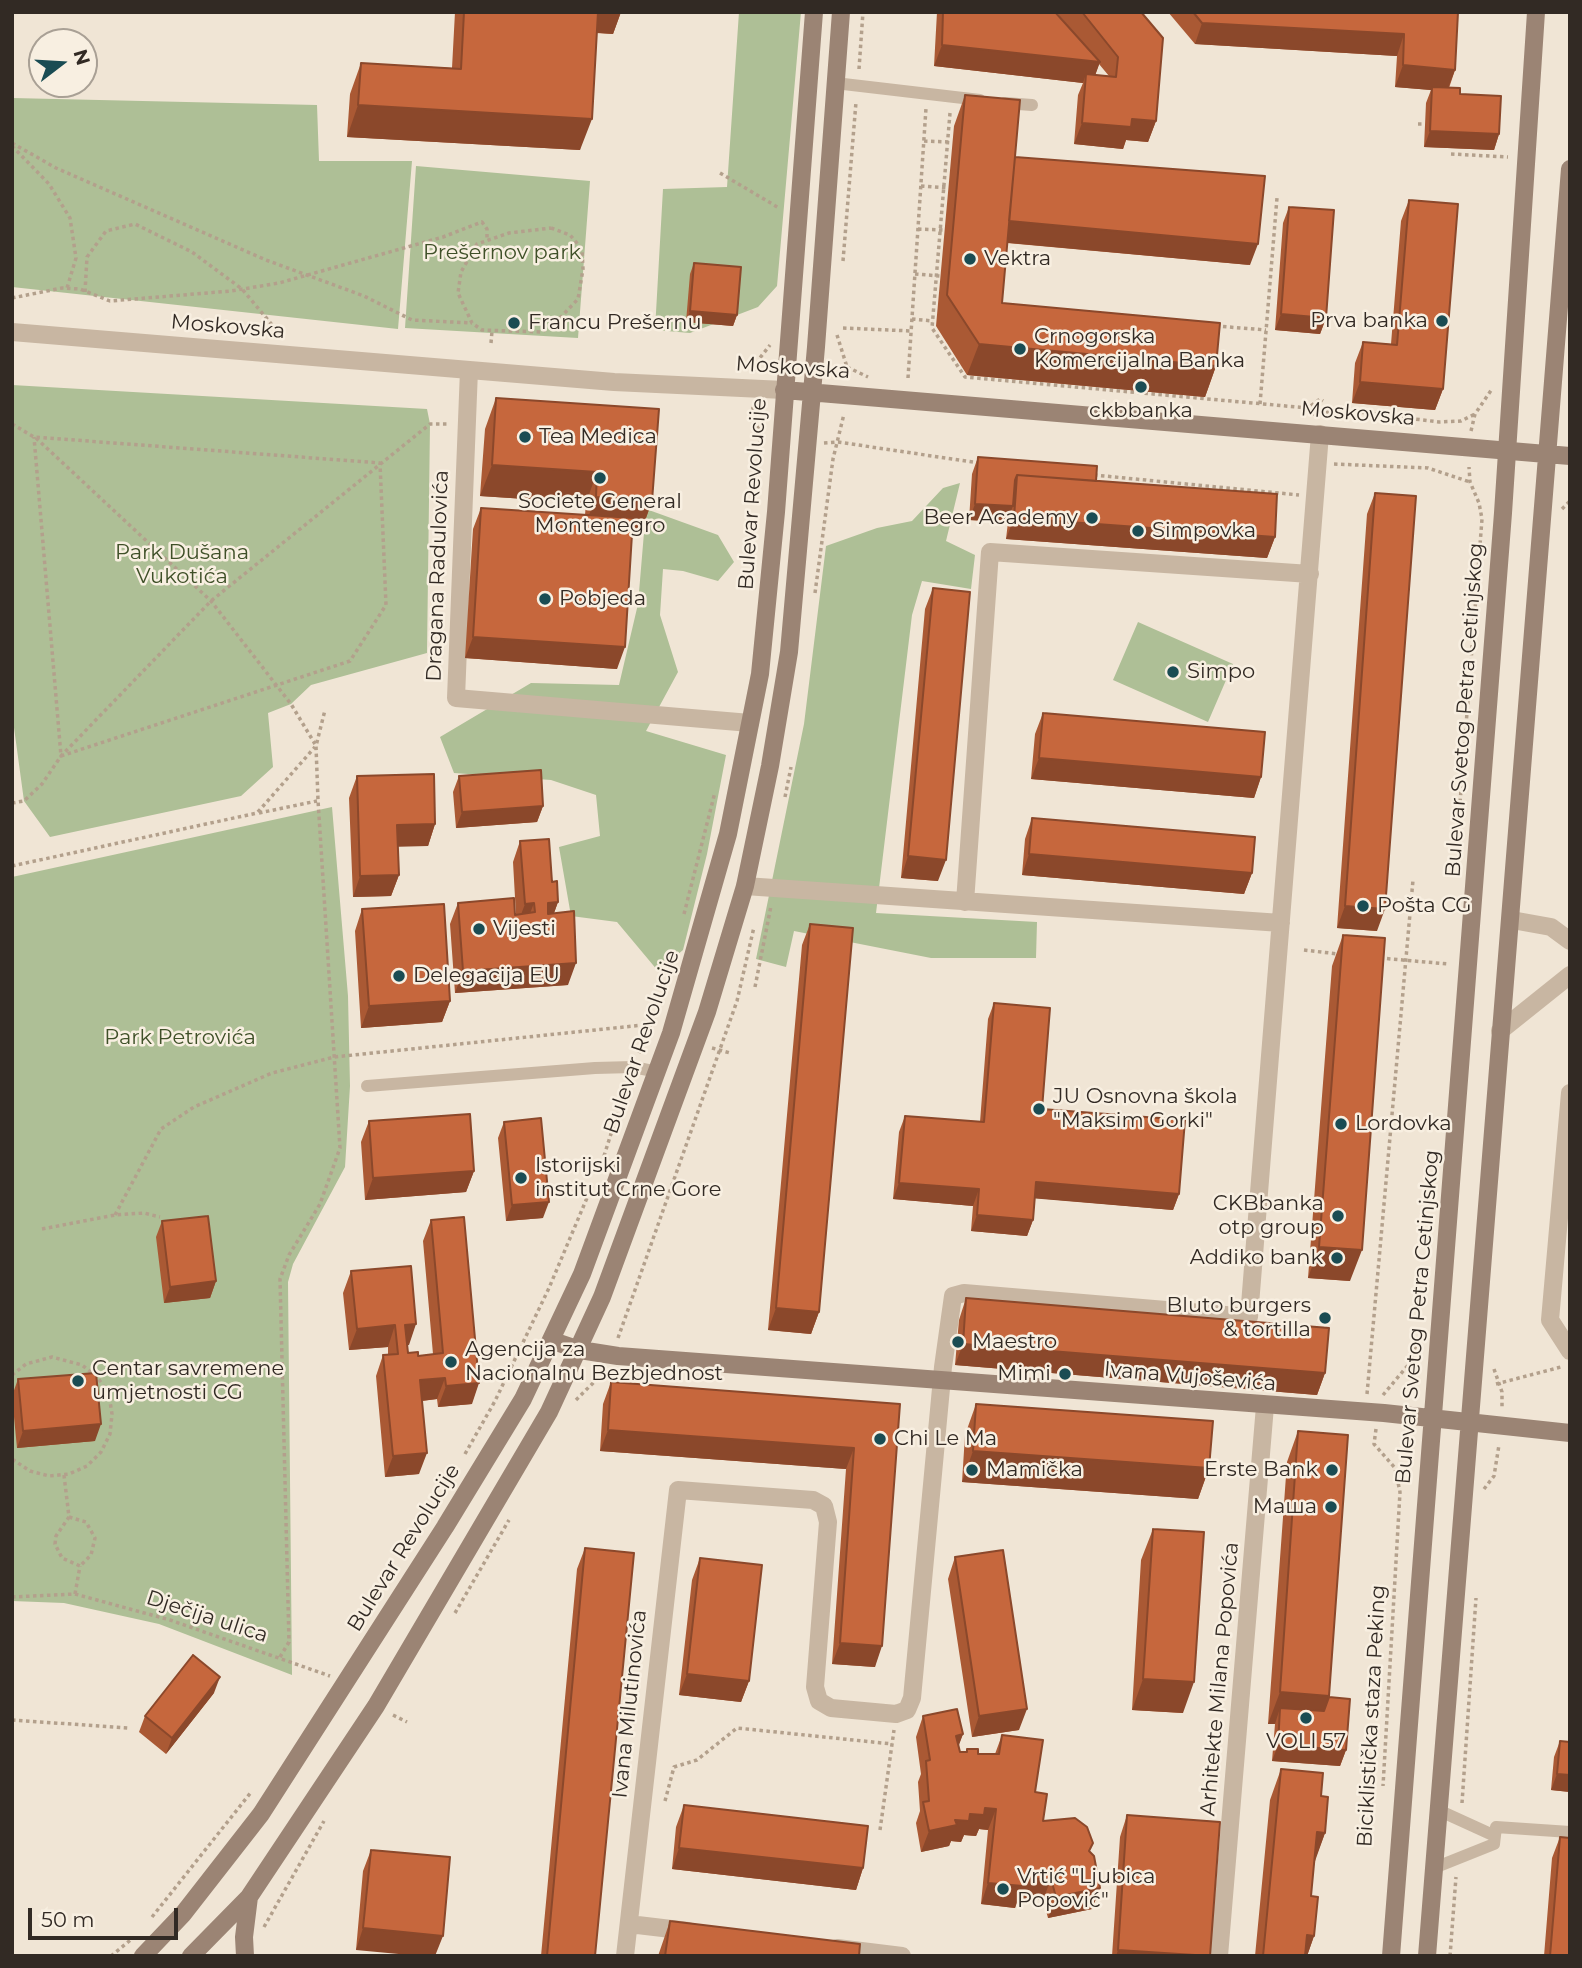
<!DOCTYPE html>
<html>
<head>
<meta charset="utf-8">
<style>
	body { margin:0 }
	#map { position:relative; width:1582px; height:1968px; overflow:hidden; background:#f0e5d5; font-family:Montserrat,sans-serif }
	canvas { display:block }
	.frame { position:absolute; inset:0; border:14px solid #322a24; pointer-events:none }
	.north { position:absolute; left:28px; top:28px; width:70px; height:70px; box-sizing:border-box; background:#f8efe1; border:2px solid #a9a095; border-radius:50%; rotate:73deg; font-size:19px; font-weight:700; line-height:28px; text-align:center; color:#322a24 }
	.north::after { content:''; display:block; margin:auto; width:24px; height:32px; background:#1a4c53; clip-path:polygon(50% 0,100% 100%,50% 72%,0 100%) }
	.scale { position:absolute; left:28px; top:1908px; width:150px; height:32px; box-sizing:border-box; border:4px solid #322a24; border-top:0; padding-left:9px; font-size:21px; line-height:24px; white-space:nowrap; color:#322a24; -webkit-text-stroke:5px #f8efe1; paint-order:stroke }
</style>
</head>
<body>
<div id="map">
<canvas width="1582" height="1968"></canvas>
<div class="frame"></div>
<div class="north">N</div>
<div class="scale">50 m</div>
</div>
<script>
const ctx = document.querySelector('canvas').getContext('2d');
ctx.lineJoin = 'round';
function fillPath(path, color) { ctx.fillStyle = color; ctx.fill(path, 'evenodd'); }
const toPath = rows => new Path2D(rows.map(r => 'M' + r).join(''));
function trace(path, color, width, dash) { ctx.strokeStyle = color; ctx.lineWidth = width; ctx.lineCap = dash ? 'butt' : 'round'; ctx.setLineDash(dash || []); ctx.stroke(path); }
function label(font, color, halo, rows, align = 'center') {
  ctx.font = font + ' Montserrat,sans-serif'; ctx.lineWidth = 5; ctx.setLineDash([]); ctx.textBaseline = 'middle'; ctx.strokeStyle = halo; ctx.fillStyle = color; for (const [text, x, y, turn = 0] of rows) {
    ctx.save(); ctx.translate(x, y); ctx.rotate((+turn || 0) * Math.PI / 180); ctx.textAlign = isNaN(turn) ? turn : align; if (halo) ctx.strokeText(text, 0, 0); ctx.fillText(text, 0, 0); ctx.restore();
  }
}
fillPath(toPath([
	[739,12,801,12,777,286,758,307,690,333,655,330,663,189,727,187],
	[12,98,317,105,319,161,412,161,398,329,12,287],
	[416,166,590,181,578,338,405,328],
	[12,385,427,409,430,424,427,653,311,685,291,704,268,713,273,767,241,796,50,837,24,801,12,713],
	[960,483,946,541,975,555,971,589,922,581,912,615,876,913,1037,922,1036,958,931,958,794,931,786,967,756,959,804,724,826,546,877,528,912,521,943,488],
	[646,509,718,535,734,562,718,581,683,571,663,569,660,615,678,672,646,731,726,755,707,854,683,950,658,971,617,922,571,916,559,847,600,836,596,795,551,780,454,773,440,737,531,683,619,685,638,604],
	[1138,622,1233,664,1208,722,1113,680],
	[332,807,348,996,350,1086,345,1167,293,1264,288,1282,292,1675,159,1624,64,1603,12,1601,12,877]
]), '#aebf96');
trace(toPath([
	[859,69,863,12],
	[950,113,932,328,965,377,1308,408,1320,399,1323,401],
	[1418,124,1425,124],
	[924,141,950,142],
	[12,143,56,168,266,260,364,296,412,320,472,323],
	[12,146,49,184,70,218,76,258,67,288],
	[1451,154,1508,157],
	[720,173,779,208],
	[921,186,948,188],
	[551,228,570,235,582,249,583,269,578,299,559,319,542,332,482,330,472,323,458,293,461,272,477,244,509,233,551,228],
	[918,229,944,230],
	[843,261,856,102],
	[915,274,940,276],
	[85,292,87,257,106,231,135,224,192,252,242,289,273,326],
	[12,298,62,288,80,289,110,301,231,291,279,283,443,237,482,222,487,229,487,239],
	[912,319,933,321],
	[1216,326,1266,330],
	[843,328,911,331],
	[837,335,847,367,847,378],
	[491,343,492,331],
	[847,367,868,377],
	[757,371,759,359,770,345],
	[908,378,926,108],
	[1260,404,1277,198],
	[753,407,752,419,762,434],
	[1312,414,1343,410,1439,422,1461,421,1475,414],
	[12,424,34,437,380,463,386,605,350,661,61,756,34,437],
	[1471,431,1475,414,1492,389],
	[36,438,211,601,291,704,315,744],
	[824,443,838,442,979,463],
	[760,452,760,433],
	[1334,464,1428,468,1470,482],
	[1094,475,1299,495],
	[1562,509,1570,501],
	[815,593,833,459,844,414],
	[785,797,791,767],
	[12,803,24,801,42,784,61,756,211,601,430,424,448,424],
	[259,813,317,801],
	[1459,816,1482,519,1479,503,1470,482,1469,467],
	[12,866,257,813,315,747],
	[684,914,715,792],
	[1304,950,1338,954],
	[1380,958,1448,964],
	[755,987,771,906],
	[712,1048,730,1053],
	[639,1053,656,1012],
	[604,1156,627,1083],
	[115,1215,161,1129,194,1107,272,1073,334,1057,653,1024],
	[42,1229,115,1215,144,1213,160,1217],
	[618,1338,737,1001,754,927],
	[1494,1369,1502,1392,1502,1409],
	[12,1375,26,1364,52,1357,82,1365,98,1378,109,1395,112,1414,110,1434,101,1452,87,1466,69,1474,49,1476,30,1471,12,1459],
	[1496,1384,1561,1367],
	[1367,1394,1413,880],
	[1383,1395,1409,1364,1419,1337],
	[576,1400,605,1371],
	[1376,1429,1374,1444,1395,1468,1400,1492,1383,1786],
	[465,1454,495,1401,549,1288,592,1186],
	[64,1475,69,1517,56,1536,55,1544,62,1558,80,1566],
	[1484,1489,1494,1476,1499,1445],
	[69,1517,86,1522,95,1538,91,1555,80,1566],
	[75,1594,80,1566],
	[12,1597,75,1594,170,1620,330,1676],
	[455,1613,509,1520],
	[280,1657,289,1642,280,1279,289,1255,320,1204,340,1148,318,800,316,746,325,710],
	[393,1715,407,1722],
	[12,1720,128,1728],
	[665,1801,674,1767,697,1760,737,1728,892,1744],
	[1462,1803,1476,1598],
	[880,1830,894,1730],
	[152,1917,252,1791],
	[264,1927,324,1821],
	[111,1956,133,1938],
	[1450,1956,1456,1877]
]), '#b3a08c', 3.5, [3.5, 3.5]);
trace(toPath([
	[835,83,980,100],
	[1005,103,1032,105],
	[367,1086,595,1068,633,1067,658,1072],
	[1438,1810,1495,1836],
	[1434,1868,1494,1844,1496,1827,1570,1832]
]), '#c8b6a2', 12);
trace(toPath([
	[12,332,614,382,784,390],
	[469,370,456,698,750,723],
	[745,886,1281,923],
	[965,902,990,552,1310,574],
	[1512,920,1551,927,1570,941],
	[1500,1031,1570,975],
	[1570,1093,1550,1320,1570,1351],
	[629,1924,688,1931],
	[837,1948,902,1956],
	[625,1956,678,1490,813,1500,824,1506,828,1522,815,1687,819,1701,831,1708,896,1714,907,1710,912,1698,943,1367,953,1296,964,1293,1249,1317,1320,434],
	[1219,1956,1265,1406]
]), '#c8b6a2', 18);
trace(toPath([
	[784,390,1570,456],
	[553,1341,580,1350,618,1356,1384,1413,1570,1433],
	[143,1956,183,1914,261,1814,445,1527,523,1399,582,1274,671,1033,728,834,760,674,776,512,814,12],
	[191,1956,249,1897,376,1706,549,1412,602,1297,707,1012,745,886,770,766,789,652,816,347,841,12],
	[245,1956,244,1937,249,1897],
	[1391,1956,1503,513,1536,12],
	[1427,1956,1570,169]
]), '#9b8474', 18);
fillPath(toPath([
	[455,12,621,12,613,34,596,33,580,150,347,137,350,94,361,63,452,68],
	[937,12,1055,12,1072,31,1056,12,1141,12,1156,121,1148,142,1126,140,1123,149,1074,144,1078,95,1083,83,934,66],
	[1099,64,1109,76,1095,75],
	[1168,12,1458,12,1455,70,1449,88,1460,94,1499,134,1494,150,1424,147,1426,103,1431,90,1395,87,1397,56,1195,44],
	[965,95,1015,157,1250,265,1007,243,1002,303,1216,366,1205,397,967,375,936,326,954,126],
	[1409,200,1443,389,1435,410,1352,403,1355,363,1363,342,1391,344,1401,221],
	[1289,207,1326,318,1320,334,1275,330,1283,223],
	[694,263,737,315,733,326,686,322,690,274],
	[496,398,652,501,641,532,632,531,617,669,465,658,473,529,481,508,585,515,586,503,480,496,485,429],
	[978,457,1096,481,1275,537,1267,558,1006,539,1008,522,969,520,972,474],
	[1375,493,1377,931,1337,928,1367,514],
	[933,588,938,881,901,878,925,609],
	[1043,713,1261,777,1254,798,1031,779,1035,734],
	[357,776,435,824,428,846,398,846,399,875,391,896,353,897,349,798],
	[459,776,543,806,537,822,456,828,453,792],
	[1032,818,1252,873,1244,894,1022,875,1025,839],
	[520,841,552,882,558,902,554,913,568,985,455,993,450,924,458,903,516,915,513,862],
	[362,909,450,1001,442,1022,361,1028,355,931],
	[810,924,819,1312,811,1334,768,1330,802,945],
	[1343,935,1350,1281,1308,1278,1332,966],
	[994,1003,1042,1109,1179,1194,1173,1210,1035,1198,1033,1220,1027,1236,971,1231,973,1206,893,1199,899,1132,905,1116,980,1122,988,1019],
	[369,1121,474,1171,466,1192,365,1200,361,1142],
	[504,1122,543,1218,506,1221,498,1138],
	[431,1220,472,1404,438,1407,437,1399,422,1401,419,1474,385,1477,376,1376,383,1355,388,1354,388,1347,349,1350,343,1293,351,1271,411,1266,409,1345,407,1345,408,1353,418,1356,433,1354,423,1241],
	[162,1221,216,1281,210,1298,164,1303,156,1237],
	[966,1298,1325,1373,1317,1395,955,1365,959,1320],
	[18,1379,95,1441,17,1448,12,1396],
	[611,1382,900,1404,875,1667,832,1664,846,1469,600,1451,603,1404],
	[976,1404,1209,1468,1198,1499,962,1482,965,1435],
	[1298,1431,1329,1697,1346,1750,1340,1766,1272,1761,1275,1724,1268,1724,1287,1462],
	[1153,1529,1183,1713,1132,1710,1141,1560],
	[585,1548,595,1956,541,1956,577,1569],
	[955,1557,1019,1730,972,1737,948,1579],
	[700,1558,749,1681,741,1702,679,1695,692,1580],
	[214,1693,166,1754,139,1732,145,1716],
	[923,1716,963,1734,958,1746,960,1752,966,1752,967,1749,978,1754,995,1754,1002,1735,1035,1792,1043,1821,1090,1851,1100,1888,1092,1909,1048,1918,1043,1900,1018,1899,1015,1908,981,1904,988,1830,979,1829,976,1836,964,1835,961,1842,951,1841,949,1846,921,1852,916,1823,920,1811,918,1782,921,1774,916,1737],
	[1560,1741,1570,1742,1570,1792,1551,1790,1554,1757],
	[1281,1769,1321,1796,1325,1833,1314,1862,1311,1896,1314,1936,1307,1956,1255,1956,1270,1800],
	[684,1805,863,1868,856,1890,672,1869,676,1827],
	[1127,1815,1210,1956,1112,1956,1120,1837],
	[1560,1837,1570,1956,1544,1956,1552,1858],
	[371,1850,443,1936,356,1950,363,1871],
	[670,1921,859,1956,658,1956]
]), '#aa5934');
fillPath(toPath([
	[594,12,621,12,613,34,587,32],
	[1202,23,1404,34,1397,56,1195,44],
	[942,45,1100,62,1092,84,1086,74,1083,83,934,66],
	[1403,65,1455,70,1447,91,1432,87,1431,90,1395,87],
	[358,105,592,119,580,150,347,137],
	[1132,119,1156,121,1148,142,1126,140,1123,149,1074,144,1082,123],
	[1430,131,1499,134,1494,150,1424,147],
	[1007,221,1258,244,1250,265,999,242],
	[690,311,737,315,733,326,686,322],
	[1281,314,1326,318,1320,334,1275,330],
	[979,344,1216,366,1205,397,967,375],
	[1360,382,1443,389,1435,410,1352,403],
	[492,465,597,472,586,503,480,496],
	[596,497,652,501,641,532,584,528],
	[975,504,1013,506,1007,522,969,520],
	[1014,518,1275,537,1267,558,1006,539],
	[473,637,625,647,617,669,465,658],
	[1039,758,1261,777,1254,798,1031,779],
	[543,806,537,822,456,828,462,812],
	[435,824,428,846,389,847,397,825],
	[1029,854,1252,873,1244,894,1022,875],
	[908,856,946,860,938,881,901,878],
	[399,875,391,896,353,897,360,876],
	[558,902,550,924,540,924,548,903],
	[534,903,526,924,517,925,525,904],
	[1345,906,1385,909,1377,931,1337,928],
	[576,963,568,985,455,993,463,971],
	[450,1001,442,1022,361,1028,369,1006],
	[474,1171,466,1192,365,1200,373,1178],
	[1036,1182,1179,1194,1173,1210,1030,1198],
	[899,1183,979,1189,973,1206,893,1199],
	[549,1202,543,1218,506,1221,512,1205],
	[977,1215,1033,1220,1027,1236,971,1231],
	[1319,1247,1362,1250,1350,1281,1308,1278],
	[216,1281,210,1298,164,1303,170,1287],
	[776,1308,819,1312,811,1334,768,1330],
	[416,1324,409,1345,397,1346,405,1325],
	[395,1325,388,1347,349,1350,357,1329],
	[963,1344,1325,1373,1317,1395,955,1365],
	[445,1378,437,1399,412,1402,420,1380],
	[479,1383,472,1404,438,1407,446,1386],
	[101,1424,95,1441,17,1448,23,1431],
	[608,1430,854,1448,846,1469,600,1451],
	[973,1451,1209,1468,1198,1499,962,1482],
	[427,1453,419,1474,385,1477,393,1456],
	[840,1643,882,1646,875,1667,832,1664],
	[687,1674,749,1681,741,1702,679,1695],
	[220,1677,214,1693,166,1754,172,1738],
	[1143,1679,1194,1682,1183,1713,1132,1710],
	[1280,1692,1329,1696,1318,1727,1280,1708,1275,1724,1268,1724],
	[1027,1709,1019,1730,972,1737,979,1716],
	[963,1734,955,1756,956,1736],
	[1278,1745,1346,1750,1340,1766,1272,1761],
	[1557,1774,1570,1775,1570,1792,1551,1790],
	[985,1808,996,1809,988,1830,979,1829,976,1836,964,1835,961,1842,951,1841,949,1846,921,1852,929,1831],
	[1317,1832,1325,1833,1314,1864],
	[679,1848,863,1868,856,1890,672,1869],
	[1024,1878,1051,1879,1043,1900,1018,1899,1015,1908,981,1904,988,1883],
	[1100,1888,1092,1909,1048,1918,1056,1897],
	[363,1928,443,1936,435,1956,420,1956,356,1950],
	[1307,1935,1314,1936,1307,1956,1300,1956],
	[1118,1950,1203,1956,1116,1956]
]), '#8b482b');
const building = toPath([
	[464,12,598,12,592,119,358,105,361,63,461,69,464,12],
	[943,12,1055,12,1100,62,942,45,943,12],
	[1082,12,1141,12,1163,38,1156,121,1132,119,1131,127,1082,123,1086,74,1116,77,1118,57,1082,12],
	[1193,12,1458,12,1455,70,1403,65,1404,34,1202,23,1193,12],
	[1432,87,1460,88,1460,94,1501,96,1499,134,1430,131,1432,87],
	[965,95,1020,100,1002,303,1220,323,1216,366,979,344,947,295,965,95],
	[1015,157,1265,176,1258,244,1009,221,1015,157],
	[1409,200,1458,204,1443,389,1360,382,1363,342,1397,345,1409,200],
	[1289,207,1334,210,1326,318,1281,314,1289,207],
	[694,263,741,267,737,315,690,311,694,263],
	[496,398,659,409,652,501,596,497,597,472,492,465,496,398],
	[978,457,1097,466,1096,481,1017,475,1015,480,1013,506,975,504,978,457],
	[1017,475,1277,494,1275,537,1014,518,1017,475],
	[1375,493,1416,496,1385,909,1345,906,1375,493],
	[481,508,633,518,625,647,473,637,481,508],
	[933,588,970,592,946,860,908,856,933,588],
	[1043,713,1265,732,1261,777,1039,758,1043,713],
	[541,770,543,806,462,812,459,776,541,770],
	[434,774,435,824,397,825,399,875,360,876,357,776,434,774],
	[1032,818,1255,837,1252,873,1029,854,1032,818],
	[549,839,552,882,557,881,558,902,548,903,548,914,574,911,576,963,463,971,458,903,514,898,515,915,535,912,534,903,525,904,520,841,549,839],
	[444,904,450,1001,369,1006,362,909,444,904],
	[810,924,853,928,819,1312,776,1308,810,924],
	[1343,935,1385,938,1362,1250,1319,1247,1343,935],
	[994,1003,1050,1008,1042,1109,1185,1120,1179,1194,1036,1182,1033,1220,977,1215,979,1189,899,1183,905,1116,984,1122,994,1003],
	[470,1114,474,1171,373,1178,369,1121,470,1114],
	[541,1118,549,1202,512,1205,504,1122,541,1118],
	[208,1216,216,1281,170,1287,162,1221,208,1216],
	[464,1217,479,1383,446,1386,445,1378,420,1380,427,1453,393,1456,383,1355,398,1354,395,1325,357,1329,351,1271,411,1266,416,1324,405,1325,408,1353,418,1352,418,1356,443,1353,431,1220,464,1217],
	[966,1298,1329,1328,1325,1373,963,1344,966,1298],
	[96,1373,101,1424,23,1431,18,1379,96,1373],
	[611,1382,900,1404,882,1646,840,1643,854,1448,608,1430,611,1382],
	[976,1404,1213,1421,1209,1468,973,1451,976,1404],
	[1298,1431,1348,1435,1329,1696,1280,1692,1298,1431],
	[1153,1529,1204,1532,1194,1682,1143,1679,1153,1529],
	[585,1548,634,1553,595,1956,547,1956,585,1548],
	[1003,1550,1027,1709,979,1716,955,1557,1003,1550],
	[700,1558,762,1565,749,1681,687,1674,700,1558],
	[193,1655,220,1677,172,1738,145,1716,193,1655],
	[1329,1697,1350,1699,1346,1750,1278,1745,1280,1708,1324,1711,1329,1697],
	[957,1709,963,1734,956,1736,960,1752,967,1752,967,1749,978,1749,978,1754,999,1754,1002,1735,1043,1740,1035,1792,1047,1794,1043,1821,1075,1818,1087,1827,1093,1843,1089,1851,1094,1856,1100,1888,1056,1897,1051,1879,1024,1878,1023,1886,988,1883,996,1809,985,1808,984,1815,970,1814,969,1821,955,1820,957,1825,929,1831,923,1802,929,1801,926,1761,930,1760,923,1716,957,1709],
	[1560,1741,1570,1742,1570,1775,1557,1774,1560,1741],
	[1281,1769,1323,1773,1321,1796,1328,1797,1325,1833,1317,1832,1311,1896,1318,1897,1314,1936,1307,1935,1305,1956,1263,1956,1281,1769],
	[684,1805,868,1826,863,1868,679,1848,684,1805],
	[1127,1815,1220,1822,1210,1956,1118,1950,1127,1815],
	[1560,1837,1570,1838,1570,1956,1550,1956,1560,1837],
	[371,1850,450,1857,443,1936,363,1928,371,1850],
	[670,1921,860,1944,859,1956,665,1956,670,1921]
]);
fillPath(building, '#c6673d');
trace(building, '#8b482b', 2);
for (const [x, y, r, color] of [
	[970,259,7,"#1a4c53"],
	[1442,321,7,"#1a4c53"],
	[514,323,7,"#1a4c53"],
	[1020,349,7,"#1a4c53"],
	[1141,387,7,"#1a4c53"],
	[525,437,7,"#1a4c53"],
	[600,478,7,"#1a4c53"],
	[1092,518,7,"#1a4c53"],
	[1138,531,7,"#1a4c53"],
	[545,599,7,"#1a4c53"],
	[1173,672,7,"#1a4c53"],
	[1363,906,7,"#1a4c53"],
	[479,929,7,"#1a4c53"],
	[399,976,7,"#1a4c53"],
	[1039,1109,7,"#1a4c53"],
	[1341,1124,7,"#1a4c53"],
	[521,1178,7,"#1a4c53"],
	[1338,1216,7,"#1a4c53"],
	[1337,1258,7,"#1a4c53"],
	[1325,1318,7,"#1a4c53"],
	[958,1342,7,"#1a4c53"],
	[451,1362,7,"#1a4c53"],
	[1065,1374,7,"#1a4c53"],
	[78,1381,7,"#1a4c53"],
	[880,1439,7,"#1a4c53"],
	[972,1470,7,"#1a4c53"],
	[1332,1470,7,"#1a4c53"],
	[1331,1507,7,"#1a4c53"],
	[1306,1718,7,"#1a4c53"],
	[1003,1889,7,"#1a4c53"]
]) { const dot = new Path2D(); dot.arc(x, y, r, 0, 2 * Math.PI); ctx.fillStyle = color; ctx.fill(dot); trace(dot, '#f8efe1', 2.5); }
label('21px', '#3f5028', '#f8efe1', [
	["Prešernov park",502,253],
	["Park Dušana",182,553],
	["Vukotića",182,577],
	["Park Petrovića",180,1038]
]);
label('21px', '#322a24', '#f8efe1', [
	["Vektra",984,259],
	["Prva banka",1428,321,"right"],
	["Francu Prešernu",528,323],
	["Crnogorska",1034,337],
	["Komercijalna Banka",1034,361],
	["ckbbanka",1141,411,"center"],
	["Tea Medica",539,437],
	["Societe General",600,502,"center"],
	["Montenegro",600,526,"center"],
	["Beer Academy",1078,518,"right"],
	["Simpovka",1152,531],
	["Pobjeda",559,599],
	["Simpo",1187,672],
	["Pošta CG",1377,906],
	["Vijesti",493,929],
	["Delegacija EU",413,976],
	["JU Osnovna škola",1053,1097],
	["\"Maksim Gorki\"",1053,1121],
	["Lordovka",1355,1124],
	["Istorijski",535,1166],
	["institut Crne Gore",535,1190],
	["CKBbanka",1324,1204,"right"],
	["otp group",1324,1228,"right"],
	["Addiko bank",1323,1258,"right"],
	["Bluto burgers",1311,1306,"right"],
	["& tortilla",1311,1330,"right"],
	["Maestro",972,1342],
	["Agencija za",465,1350],
	["Nacionalnu Bezbjednost",465,1374],
	["Centar savremene",92,1369],
	["umjetnosti CG",92,1393],
	["Mimi",1051,1374,"right"],
	["Chi Le Ma",894,1439],
	["Mamička",986,1470],
	["Erste Bank",1318,1470,"right"],
	["Маша",1317,1507,"right"],
	["VOLI 57",1306,1742,"center"],
	["Vrtić \"Ljubica",1017,1877],
	["Popović\"",1017,1901]
], 'left');
label('21px', '#322a24', '#f8efe1', [
	["Moskovska",228,327,5],
	["Moskovska",793,368,4],
	["Moskovska",1358,414,5],
	["Bulevar Revolucije",753,494,-86],
	["Dragana Radulovića",438,576,-88],
	["Bulevar Svetog Petra Cetinjskog",1465,710,-86],
	["Bulevar Revolucije",642,1042,-71],
	["Bulevar Svetog Petra Cetinjskog",1418,1317,-85],
	["Ivana Vujoševića",1190,1377,5],
	["Bulevar Revolucije",404,1548,-58],
	["Dječija ulica",207,1617,18],
	["Arhitekte Milana Popovića",1220,1679,-85],
	["Ivana Milutinovića",630,1704,-84],
	["Biciklistička staza Peking",1372,1716,-87]
]);
</script>
</body>
</html>
